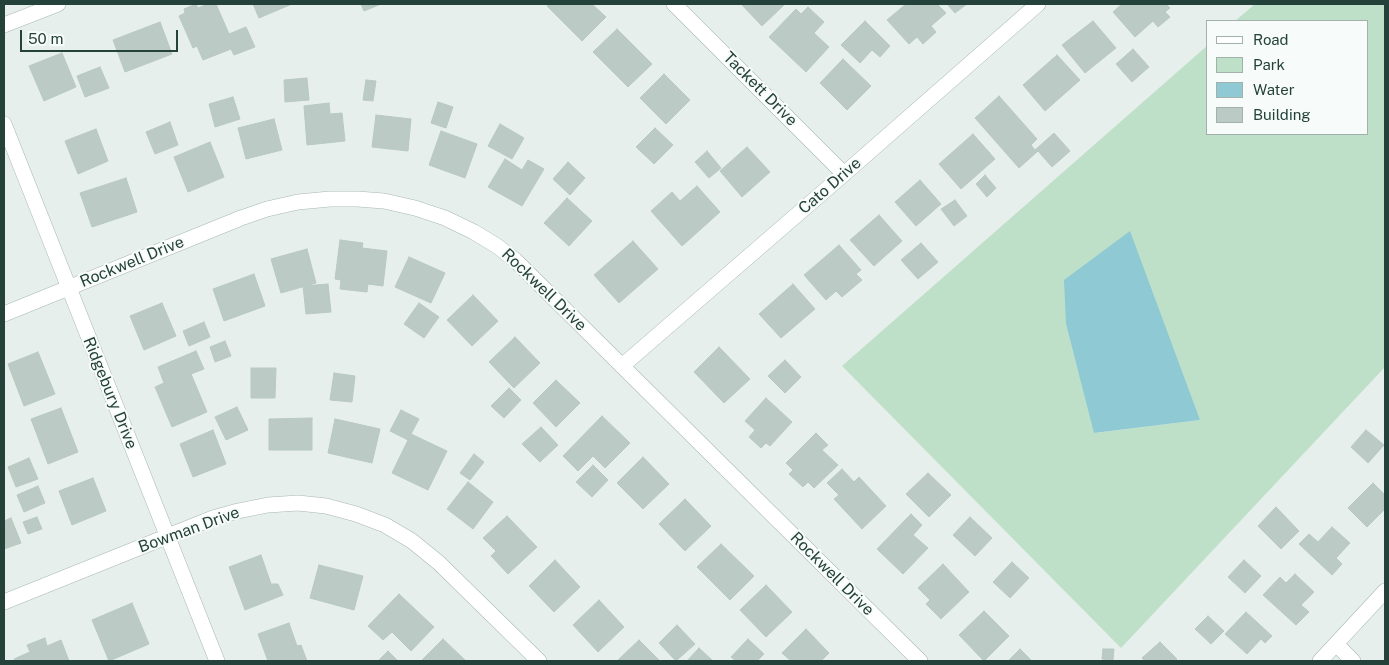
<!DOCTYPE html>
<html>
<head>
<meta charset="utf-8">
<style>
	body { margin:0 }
	#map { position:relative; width:1389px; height:665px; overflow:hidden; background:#e6efeb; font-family:"Public Sans",sans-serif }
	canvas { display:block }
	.frame { position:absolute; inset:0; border:5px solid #24423a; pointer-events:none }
	.legend { position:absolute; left:1206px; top:20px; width:162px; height:115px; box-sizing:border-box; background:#f7fbf9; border:1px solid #a3b1ad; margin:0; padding:6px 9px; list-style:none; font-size:15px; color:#24423a }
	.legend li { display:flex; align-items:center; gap:10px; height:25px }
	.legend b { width:25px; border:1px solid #a3b1ad }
	.scale { position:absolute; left:20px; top:30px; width:158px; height:22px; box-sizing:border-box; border:2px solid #24423a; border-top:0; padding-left:6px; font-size:15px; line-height:18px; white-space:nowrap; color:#24423a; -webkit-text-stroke:4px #f7fbf9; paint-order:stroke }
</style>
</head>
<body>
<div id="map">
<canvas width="1389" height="665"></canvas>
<div class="frame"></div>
<ul class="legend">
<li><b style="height:6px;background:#fff"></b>Road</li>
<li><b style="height:14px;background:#bfe0c8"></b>Park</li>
<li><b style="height:14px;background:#8ec9d4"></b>Water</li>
<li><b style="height:14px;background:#bbcac4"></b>Building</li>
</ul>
<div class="scale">50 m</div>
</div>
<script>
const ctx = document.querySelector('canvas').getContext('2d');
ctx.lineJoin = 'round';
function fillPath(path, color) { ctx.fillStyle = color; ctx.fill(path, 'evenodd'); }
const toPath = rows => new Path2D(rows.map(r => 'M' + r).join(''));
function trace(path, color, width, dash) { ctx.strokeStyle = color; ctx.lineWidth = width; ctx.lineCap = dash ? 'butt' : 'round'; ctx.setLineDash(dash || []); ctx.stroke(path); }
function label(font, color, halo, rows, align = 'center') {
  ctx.font = font + ' "Public Sans",sans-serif'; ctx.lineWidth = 4; ctx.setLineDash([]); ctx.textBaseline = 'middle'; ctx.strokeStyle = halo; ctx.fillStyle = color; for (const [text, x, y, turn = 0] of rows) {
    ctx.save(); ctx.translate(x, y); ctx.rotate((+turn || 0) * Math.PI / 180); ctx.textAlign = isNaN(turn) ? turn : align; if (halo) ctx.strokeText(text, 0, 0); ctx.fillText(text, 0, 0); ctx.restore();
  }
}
fillPath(toPath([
	[1255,4,1385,4,1385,367,1121,648,842,366,1208,45,1208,134,1368,134,1368,21,1235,21],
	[1066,324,1200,420,1095,433]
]), '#bfe0c8');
fillPath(toPath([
	[1130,231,1200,420,1094,433,1066,324,1064,280]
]), '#8ec9d4');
const building = toPath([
	[196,4,198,8,208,4,216,4,229,34,246,27,255,47,234,55,231,49,203,60,197,46,193,48,179,16,185,13,184,9,196,4],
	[253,4,292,4,259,18,253,4],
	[361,4,381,4,364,11,361,4],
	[549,4,592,4,606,17,582,41,547,6,549,4],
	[741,4,785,4,762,26,741,4],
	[906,4,937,4,946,13,931,26,936,32,923,44,917,37,909,44,887,20,906,4],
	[947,4,967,4,955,13,947,4],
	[1122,4,1166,4,1170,8,1165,12,1170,17,1158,27,1153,21,1135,37,1113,12,1122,4],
	[808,7,824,22,814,33,829,47,806,72,769,37,796,9,801,14,808,7],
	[865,21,890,46,880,57,872,50,860,63,841,45,865,21],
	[1093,21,1116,48,1085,73,1062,45,1093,21],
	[160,22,172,54,125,72,113,40,160,22],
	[617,29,652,64,628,87,593,52,617,29],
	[1133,49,1149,67,1132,82,1116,64,1133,49],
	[62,53,76,87,44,101,29,66,62,53],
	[1057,55,1080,80,1045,111,1023,85,1057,55],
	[843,59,871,86,847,110,820,83,843,59],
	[100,67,109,88,85,97,77,76,100,67],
	[664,74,690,100,666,124,640,98,664,74],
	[307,78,309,100,285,102,284,80,307,78],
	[366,80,376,81,373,101,363,100,366,80],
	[999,96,1037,139,1031,145,1035,150,1054,133,1070,151,1052,167,1038,151,1019,168,975,118,999,96],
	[233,97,240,119,215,127,209,104,233,97],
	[438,102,453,107,446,128,431,123,438,102],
	[329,103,330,114,342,113,345,141,307,145,304,106,329,103],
	[376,115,411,119,408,151,372,147,376,115],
	[274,119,282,150,246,159,238,128,274,119],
	[170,122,178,145,155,154,146,132,170,122],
	[500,124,524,138,512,159,488,146,500,124],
	[655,128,673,145,654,164,636,147,655,128],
	[96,129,108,161,78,174,65,141,96,129],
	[441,131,477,144,465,178,429,165,441,131],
	[973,134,995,159,961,189,939,164,973,134],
	[210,142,224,177,188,192,174,157,210,142],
	[747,147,770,172,742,197,720,171,747,147],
	[707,151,721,168,709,178,695,162,707,151],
	[505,159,522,170,528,160,544,169,522,206,488,187,505,159],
	[568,162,585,178,570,195,553,179,568,162],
	[985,175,996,188,987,197,976,184,985,175],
	[126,178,137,212,92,227,80,193,126,178],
	[920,180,941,204,916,226,895,202,920,180],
	[697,186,720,212,682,246,651,211,672,192,680,201,697,186],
	[567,198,592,221,569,246,544,223,567,198],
	[955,200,967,216,954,226,941,209,955,200],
	[879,215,902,241,874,266,850,240,879,215],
	[340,240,363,243,362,248,387,251,383,286,368,284,367,292,340,289,341,280,335,279,340,240],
	[633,241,658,269,619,303,594,275,633,241],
	[921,243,938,262,918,279,901,260,921,243],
	[839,245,861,270,856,274,862,280,842,297,836,291,826,300,804,275,839,245],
	[307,249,316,283,281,293,271,259,307,249],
	[409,257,445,273,431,303,395,287,409,257],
	[254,274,265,306,224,321,213,289,254,274],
	[328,284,331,312,306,314,303,286,328,284],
	[793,284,815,309,781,338,759,314,793,284],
	[473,295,498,321,472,346,447,320,473,295],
	[162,303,176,336,144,350,130,316,162,303],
	[419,303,439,317,424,338,404,324,419,303],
	[204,322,210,337,189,346,183,331,204,322],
	[515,337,540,363,514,388,489,362,515,337],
	[225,341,231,356,215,362,210,347,225,341],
	[719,347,750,379,724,403,694,372,719,347],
	[196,351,204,369,191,374,207,412,172,427,155,387,164,383,158,367,196,351],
	[38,352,55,394,24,406,8,364,38,352],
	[785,360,801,377,785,393,768,376,785,360],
	[251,368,276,368,275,398,251,398,251,368],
	[334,373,355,376,352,402,330,400,334,373],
	[556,380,580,403,556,427,533,403,556,380],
	[509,388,521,400,504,418,491,406,509,388],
	[766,398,792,422,770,446,766,443,761,448,749,437,755,430,745,421,766,398],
	[237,407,248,430,226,440,215,417,237,407],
	[61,408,78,452,48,464,31,419,61,408],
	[401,410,419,419,411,434,447,451,428,490,392,473,408,440,390,431,401,410],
	[602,416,630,443,605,468,593,456,578,471,563,456,602,416],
	[312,418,312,450,269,450,269,419,312,418],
	[335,419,380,429,372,463,328,453,335,419],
	[541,427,558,445,540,462,522,444,541,427],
	[213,430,226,464,193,477,180,444,213,430],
	[1366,430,1384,445,1368,463,1351,447,1366,430],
	[816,433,828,445,822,450,838,465,814,488,808,482,803,487,789,474,793,470,786,463,816,433],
	[474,454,484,462,470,480,460,473,474,454],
	[643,457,669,484,643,509,617,483,643,457],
	[29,458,38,479,16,487,8,467,29,458],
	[593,465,608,480,592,497,576,482,593,465],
	[842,469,854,482,859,477,886,506,862,529,834,499,839,495,827,483,842,469],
	[928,473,951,495,929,517,906,494,928,473],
	[93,478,106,511,72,525,59,491,93,478],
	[468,482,493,502,473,529,447,509,468,482],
	[1373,483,1385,495,1385,509,1367,527,1348,508,1373,483],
	[38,486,45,503,24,512,17,495,38,486],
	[685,499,711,526,685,551,659,524,685,499],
	[1276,507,1299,531,1281,549,1258,526,1276,507],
	[911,514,922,525,913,535,928,548,903,574,877,549,911,514],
	[507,516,537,547,508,574,491,556,496,551,483,538,507,516],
	[37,517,42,529,28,534,23,522,37,517],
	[970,517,992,538,975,556,953,535,970,517],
	[11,518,21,543,4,549,4,521,11,518],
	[1332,527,1350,543,1336,558,1342,564,1332,575,1299,544,1309,534,1318,542,1332,527],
	[721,544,754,576,730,600,697,567,721,544],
	[261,555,271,584,278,584,283,595,245,610,229,567,261,555],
	[555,560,580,587,554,612,529,586,555,560],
	[1244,560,1261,576,1245,593,1228,577,1244,560],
	[1012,562,1029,578,1010,598,993,582,1012,562],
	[943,564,969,592,941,619,926,604,930,600,918,588,943,564],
	[319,565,363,576,354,610,310,598,319,565],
	[1295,574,1314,592,1301,605,1309,612,1296,625,1263,595,1280,577,1286,583,1295,574],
	[766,585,792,612,766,637,740,610,766,585],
	[399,594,434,627,411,651,392,632,383,640,368,626,399,594],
	[599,600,624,627,598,652,573,625,599,600],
	[132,603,149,644,109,661,92,620,132,603],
	[984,611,1009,636,984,661,959,635,984,611],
	[1246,612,1272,636,1265,643,1261,639,1247,654,1225,634,1246,612],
	[1208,616,1224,631,1211,644,1195,629,1208,616],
	[289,623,297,646,301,645,307,661,268,661,258,634,289,623],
	[677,625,695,644,676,661,659,643,677,625],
	[806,629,829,653,821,661,791,661,782,653,806,629],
	[45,638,47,646,61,640,69,661,15,661,14,659,30,652,27,645,45,638],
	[443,639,466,661,421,661,443,639],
	[748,639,764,654,757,661,736,661,731,657,748,639],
	[639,640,660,661,617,661,639,640],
	[1160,642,1177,659,1174,661,1145,661,1142,658,1160,642],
	[699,648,713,661,687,661,699,648],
	[1020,649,1032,661,1008,661,1020,649],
	[1103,649,1114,649,1113,660,1102,659,1103,649],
	[388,651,398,661,378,661,388,651]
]);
fillPath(building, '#bbcac4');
trace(building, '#b8c9c2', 1);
const minor = toPath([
	[674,4,844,174],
	[4,25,58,4],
	[4,124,217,661],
	[4,314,241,218,267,209,298,202,330,199,357,199,384,201,415,208,445,218,474,232,497,246,515,260,920,661],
	[622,366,844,174,1038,4],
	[4,602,213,518,238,511,268,505,298,503,326,506,356,514,385,525,412,541,439,563,539,661],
	[1336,644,1353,661],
	[1320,661,1385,591]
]);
trace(minor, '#a8b8b2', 16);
trace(minor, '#fff', 15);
label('16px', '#24423a', '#f7fbf9', [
	["Tackett Drive",760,89,45],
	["Cato Drive",830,186,-41],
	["Rockwell Drive",132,262,-22],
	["Rockwell Drive",544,290,44],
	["Ridgebury Drive",110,393,68],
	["Bowman Drive",189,530,-20],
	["Rockwell Drive",832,574,45]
]);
</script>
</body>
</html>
